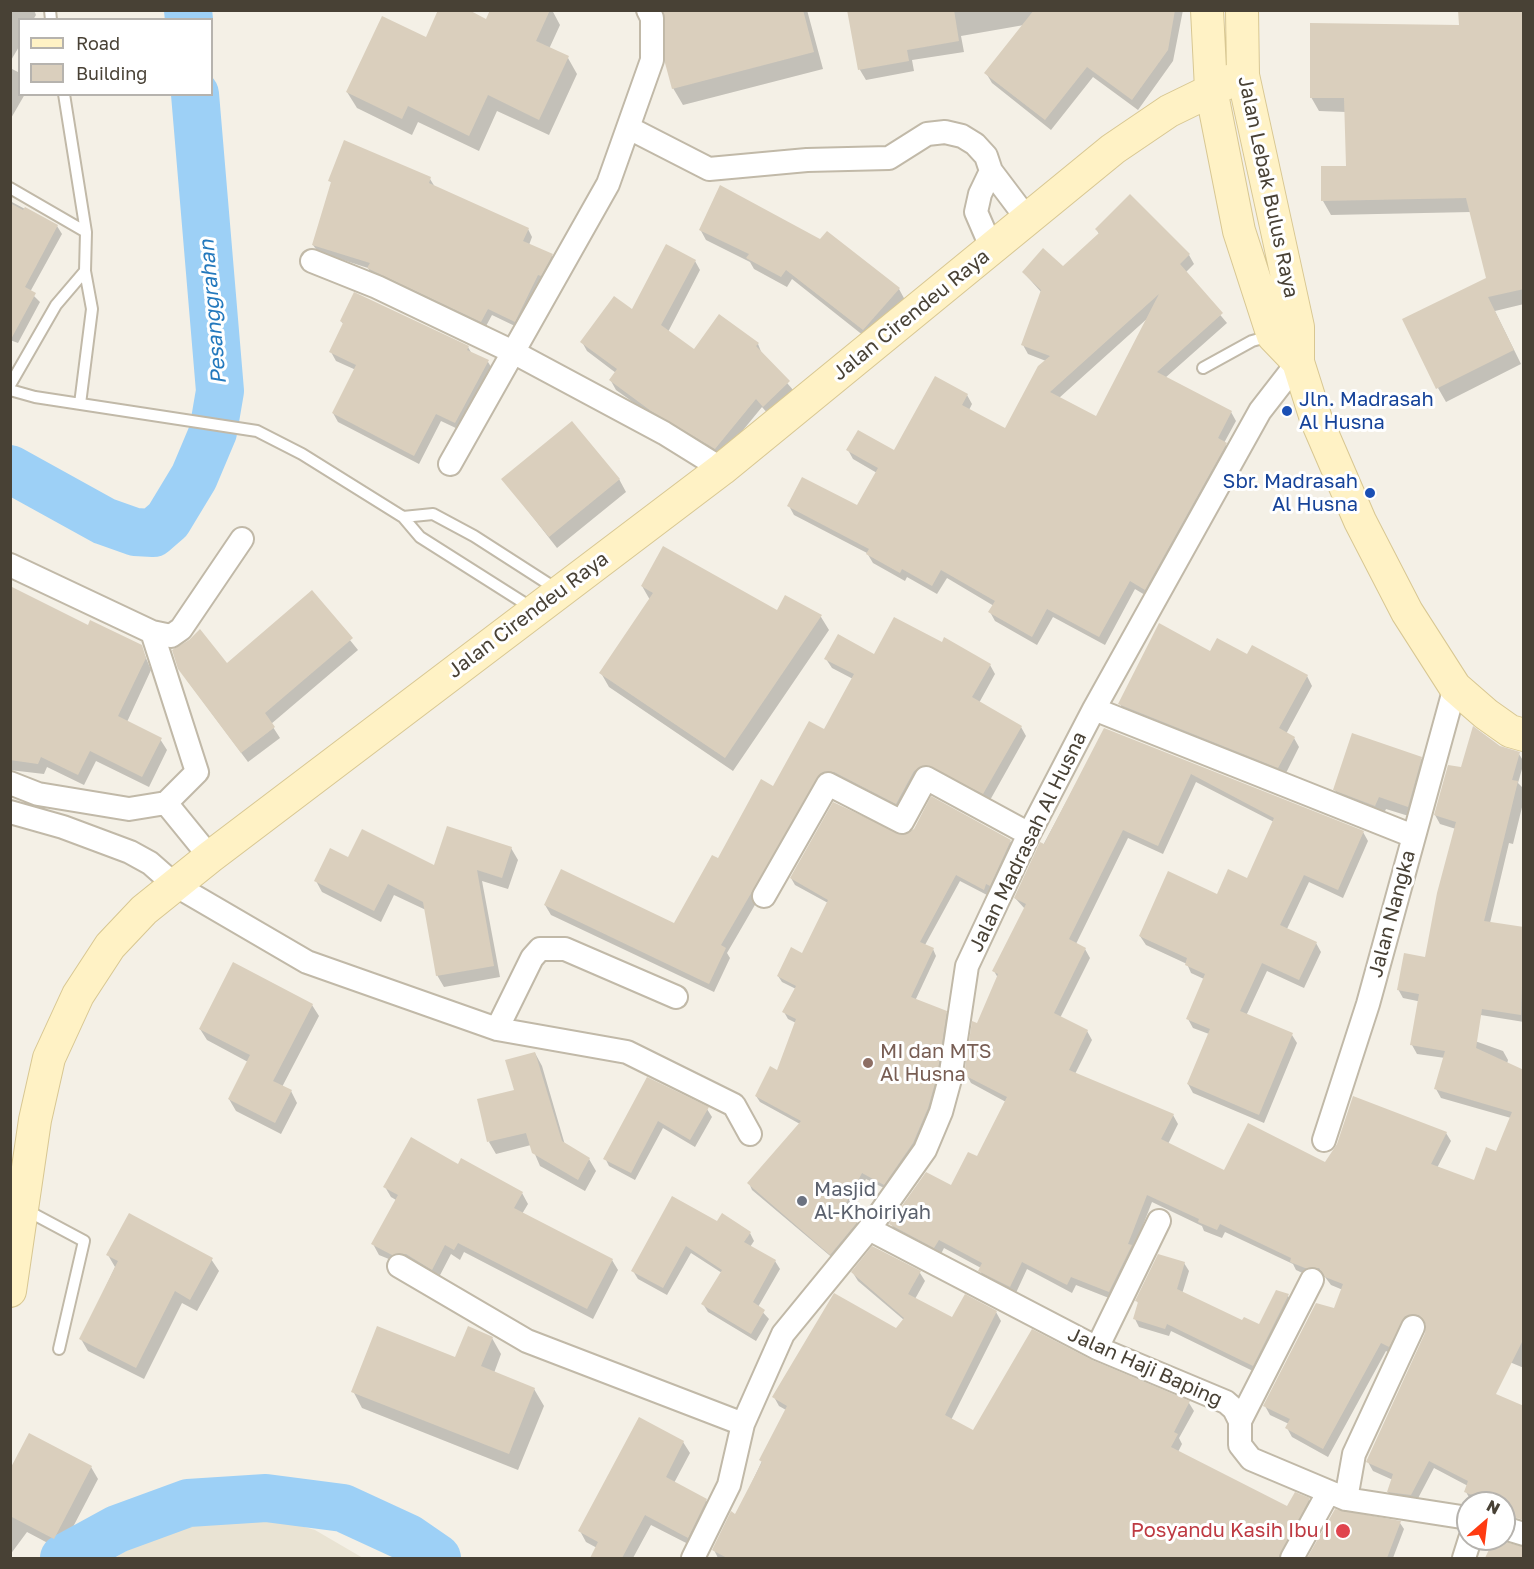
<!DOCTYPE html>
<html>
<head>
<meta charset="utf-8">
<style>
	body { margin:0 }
	#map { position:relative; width:1534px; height:1569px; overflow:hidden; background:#f4f0e6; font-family:"Golos Text",sans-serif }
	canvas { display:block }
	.frame { position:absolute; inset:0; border:12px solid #484135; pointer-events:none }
	.legend { position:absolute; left:18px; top:18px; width:195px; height:78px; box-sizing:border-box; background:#fff; border:2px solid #b6b3ae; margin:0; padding:8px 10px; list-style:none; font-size:18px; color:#484135 }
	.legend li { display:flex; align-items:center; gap:12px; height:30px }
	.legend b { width:30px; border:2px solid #b6b3ae }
	.north { position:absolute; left:1456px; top:1491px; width:60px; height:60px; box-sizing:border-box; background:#fff; border:2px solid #b6b3ae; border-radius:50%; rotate:28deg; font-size:16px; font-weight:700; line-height:24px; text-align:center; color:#484135 }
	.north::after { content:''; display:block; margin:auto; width:21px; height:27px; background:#ff3b12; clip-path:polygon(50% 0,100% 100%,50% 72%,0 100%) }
</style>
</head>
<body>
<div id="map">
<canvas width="1534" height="1569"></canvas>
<div class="frame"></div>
<ul class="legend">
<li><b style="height:8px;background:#fff2c5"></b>Road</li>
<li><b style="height:16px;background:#dacfbd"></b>Building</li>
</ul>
<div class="north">N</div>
</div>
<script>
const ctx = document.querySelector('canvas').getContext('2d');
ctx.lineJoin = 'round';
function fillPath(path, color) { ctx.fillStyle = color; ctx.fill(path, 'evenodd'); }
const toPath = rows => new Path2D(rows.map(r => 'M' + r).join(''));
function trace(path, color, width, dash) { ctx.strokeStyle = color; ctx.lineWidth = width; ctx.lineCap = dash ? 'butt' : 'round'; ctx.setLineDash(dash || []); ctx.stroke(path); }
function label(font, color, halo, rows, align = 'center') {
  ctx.font = font + ' "Golos Text",sans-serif'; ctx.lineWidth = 6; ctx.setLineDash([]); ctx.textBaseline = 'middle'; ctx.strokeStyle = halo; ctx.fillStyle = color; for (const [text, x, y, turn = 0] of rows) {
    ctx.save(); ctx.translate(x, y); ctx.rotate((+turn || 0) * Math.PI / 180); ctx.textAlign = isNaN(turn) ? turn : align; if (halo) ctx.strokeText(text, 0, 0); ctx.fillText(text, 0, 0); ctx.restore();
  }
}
fillPath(toPath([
	[224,1517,269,1517,315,1530,363,1558,115,1558,167,1525]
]), '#e9e3d3');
fillPath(toPath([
	[10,10,34,10,36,15,33,20,20,20,20,45,10,62],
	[492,10,552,10,560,25,549,49,568,58,577,74,549,135,497,111,479,151,418,122,412,135,357,108,347,92,427,39,487,21],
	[669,10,807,10,823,69,683,105,673,88],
	[848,10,1183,10,1173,61,1138,110,1093,77,1051,130,992,83,986,73,1024,25,961,36,964,52,912,60,914,71,866,80,860,70],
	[1524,10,1524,304,1495,311,1521,364,1446,402,1438,388,1487,279,1471,212,1331,215,1323,201,1348,167,1346,112,1319,111,1311,97,1460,26],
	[10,68,20,73,20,94,25,94,10,120],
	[430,179,435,187,528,229,532,237,529,245,552,255,556,263,519,328,492,315,485,328,373,276,368,268,318,252,313,245,332,184,330,181],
	[10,201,57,226,62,234,30,292,40,302,18,343,10,340],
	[700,229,899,289,905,300,869,340,792,279,787,287,754,269,750,262,706,240],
	[1097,230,1189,255,1194,264,1185,273,1227,323,1165,378,1231,412,1236,421,1224,443,1231,453,1150,598,1135,589,1105,645,1053,617,1037,645,995,621,990,612,994,606,947,578,937,594,907,577,905,581,873,563,867,553,794,515,789,506,857,507,877,473,853,459,848,450,895,452,967,395,972,404,969,410,1006,430,1046,361,1028,354,1023,345,1042,293,1023,272,1063,268,1099,234],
	[1149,317,1097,418,1059,398],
	[695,261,700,270,668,332,695,351,758,344,762,354,794,391,769,415,762,407,721,457,658,420,616,390,611,381,616,373,587,351,582,342,632,311],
	[341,321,468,347,472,354,488,362,493,370,460,430,441,421,419,464,338,422,333,413,356,370,336,361,331,352,344,325],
	[503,479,619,479,626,492,557,548],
	[642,586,778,612,785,598,821,617,829,630,733,771,609,687,601,673,650,600],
	[10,588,89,627,141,646,151,670,127,722,160,739,167,750,149,787,96,761,84,785,47,767,44,774,10,770],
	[311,592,358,650,271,724,280,738,248,762,186,679,227,665],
	[1210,653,1248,656,1307,676,1312,686,1286,734,1294,738,1299,747,1284,777,1126,714,1120,704],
	[875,657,990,665,995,674,979,703,1021,727,1026,736,989,802,931,773,902,812,827,781,727,953,730,958,714,992,551,915,545,905,675,925,719,860,774,788,825,731,853,679,832,668,826,659],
	[1105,729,1363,832,1368,841,1343,898,1309,882,1287,929,1316,943,1321,952,1304,988,1267,971,1246,1016,1292,1035,1297,1043,1264,1123,1193,1093,1188,1084,1209,1034,1193,1028,1188,1019,1204,979,1191,973,1187,964,1146,945,1140,936,1248,880,1274,822,1196,782,1163,854,1128,838,1076,944,1085,949,1090,958,1060,1018,1087,1031,1092,1040,1075,1074,1173,1115,1178,1124,1168,1144,1225,1172,1325,1164,1446,1133,1451,1141,1437,1168,1475,1182,1497,1153,1511,1118,1441,1098,1436,1089,1445,1058,1417,1054,1412,1045,1416,1020,1503,1051,1508,1060,1507,1064,1524,1071,1524,1368,1471,1346,1506,1507,1504,1513,1504,1503,1471,1501,1466,1492,1468,1486,1434,1468,1415,1504,1393,1500,1388,1492,1393,1480,1373,1471,1368,1462,1427,1333,1426,1323,1410,1325,1394,1355,1386,1351,1328,1457,1292,1437,1287,1428,1289,1424,1270,1415,1265,1406,1335,1310,1343,1290,1331,1285,1325,1277,1311,1277,1296,1270,1293,1264,1225,1232,1222,1238,1204,1231,1202,1226,1152,1202,1114,1300,1076,1285,1072,1293,1027,1269,1015,1295,985,1279,980,1271,981,1268,944,1248,940,1256,896,1233,891,1224,951,1187,977,1158,1006,1102,971,1083,966,1074,977,1025,998,978,994,971,1025,909,1015,898],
	[1499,747,1519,754,1524,762,1518,783,1524,789,1524,799,1513,844,1509,843,1490,923,1524,929,1524,1022,1425,1006,1422,1002,1403,998,1398,989,1426,959,1456,829,1440,824,1435,815,1462,769],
	[1421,758,1428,770,1415,818,1386,809,1382,818,1342,802,1335,790],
	[903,837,1010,841,1014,847,993,892,990,890,987,895,960,881,925,945,933,949,936,956,915,1001,946,1012,949,1019,940,1083,916,1150,888,1190,866,1179,848,1213,861,1227,835,1260,752,1190,749,1183,800,1124,760,1102,756,1096,777,1072,796,1023,788,1019,784,1012,796,989,782,982,778,976,802,955,828,903,795,885,791,878],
	[511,848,518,860,508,889,482,881,500,977,444,987,437,975,426,910,394,895,381,922,322,892,316,881,435,867],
	[312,1005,319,1016,282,1087,291,1091,297,1103,281,1134,236,1111,229,1099,248,1062,207,1040,200,1029],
	[535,1053,542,1066,565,1145,589,1159,596,1171,585,1191,540,1166,531,1145,496,1154,489,1142],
	[648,1079,707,1109,712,1117,695,1147,663,1128,635,1180,609,1166,605,1158],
	[385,1187,522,1193,528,1204,522,1214,612,1260,618,1270,593,1319,464,1252,460,1260,451,1254,438,1279,379,1255,373,1244,396,1200,391,1197],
	[717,1223,750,1233,754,1241,750,1247,775,1261,780,1269,758,1307,769,1319,756,1341,708,1312,703,1304,722,1273,691,1253,667,1295,638,1279,633,1271],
	[108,1255,211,1259,219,1271,197,1311,182,1303,144,1379,88,1351,81,1339,115,1267],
	[1184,1263,1189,1271,1182,1294,1243,1322,1259,1326,1276,1292,1288,1296,1293,1304,1257,1373,1171,1331,1169,1336,1139,1327,1135,1319,1139,1305,1137,1301],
	[853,1273,920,1273,925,1281,915,1299,953,1319,966,1296,996,1312,1001,1321,951,1420,973,1432,1091,1362,1189,1403,1194,1411,1179,1438,1182,1444,1178,1452,1288,1508,1309,1500,1313,1508,1286,1558,718,1558,714,1550,736,1516,786,1410,779,1406,774,1397,897,1330,904,1320,858,1281],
	[492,1338,501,1354,494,1373,534,1389,544,1406,518,1470,362,1408,353,1391,456,1359],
	[683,1442,690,1453,674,1483,706,1500,712,1511,694,1547,651,1525,633,1558,591,1558,597,1548,586,1542,580,1531],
	[91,1467,98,1479,61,1550,27,1532,10,1555,10,1472],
	[1335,1511,1400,1523,1404,1529,1393,1558,1309,1558],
	[1496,1540,1524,1548,1524,1558,1486,1558]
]), '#0003');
trace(toPath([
	[188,10,189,20],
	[10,469,104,521,135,532,153,533,168,520,194,477,213,432,220,391,195,94],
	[64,1558,117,1529,188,1503,266,1498,343,1508,408,1538,437,1558]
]), '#9dd0f6', 48);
fillPath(toPath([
	[438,10,469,10,486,19,490,10,550,10,536,41,569,56,539,120,488,95,469,136,408,106,402,119,346,92,382,16,426,37],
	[663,10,803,10,814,52,672,89,665,63],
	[847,10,954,10,959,41,907,50,909,61,858,70],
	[1034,10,1175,10,1168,50,1132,100,1087,67,1045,120,984,73],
	[1458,10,1524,10,1524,289,1488,297,1514,350,1436,389,1402,319,1486,278,1466,198,1321,201,1321,166,1346,166,1344,98,1310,98,1310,23,1459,25],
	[344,140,431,177,429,183,529,228,523,241,553,254,541,276,538,275,515,322,488,309,481,322,367,268,370,263,312,245,331,182,328,181],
	[720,185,820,239,827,231,900,288,863,330,786,270,781,277,746,258,749,254,699,230],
	[1130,194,1190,254,1180,264,1223,313,1157,372,1232,411,1218,438,1227,443,1145,590,1130,581,1099,637,1047,609,1032,637,988,612,995,601,941,570,932,586,902,569,900,573,866,554,869,549,787,506,802,477,857,505,878,468,846,450,858,430,894,450,935,376,968,394,962,405,1005,428,1038,366,1050,356,1021,345,1041,290,1022,272,1043,248,1063,266,1099,233,1095,229],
	[1159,294,1096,416,1050,392],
	[10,203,23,210,25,207,58,225,25,287,36,293,10,341],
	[666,244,696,260,661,325,694,349,719,314,759,343,756,346,790,381,763,407,756,399,715,449,651,411,609,380,617,369,580,342,614,296,632,309],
	[354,292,469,346,467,350,489,360,455,423,436,414,414,456,332,413,356,365,329,352,343,323,340,321],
	[572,421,620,479,549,537,501,479],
	[663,546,777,610,785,595,822,615,725,758,599,673,653,593,641,586],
	[10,586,88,625,90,620,142,645,146,658,118,716,162,738,142,777,90,751,78,775,41,757,38,764,10,760],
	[312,590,353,638,265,713,275,727,241,753,178,669,172,650,189,640,200,629,227,663],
	[894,617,942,642,944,637,991,664,972,697,1022,726,983,794,926,765,914,771,896,804,834,772,821,773,721,945,726,948,709,984,544,905,561,869,674,923,712,855,718,858,761,779,773,786,809,721,824,729,854,674,824,659,838,634,874,654],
	[1159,623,1210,651,1217,638,1247,654,1252,645,1308,675,1279,728,1295,737,1278,768,1118,704],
	[1473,726,1500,746,1520,752,1512,780,1518,781,1484,921,1524,927,1521,1015,1482,1009,1476,1048,1524,1070,1524,1338,1496,1394,1524,1406,1524,1520,1506,1515,1509,1508,1504,1507,1504,1503,1494,1503,1464,1492,1468,1481,1429,1461,1411,1495,1387,1492,1393,1474,1366,1462,1425,1333,1426,1325,1419,1315,1405,1316,1389,1347,1381,1343,1323,1449,1285,1428,1290,1419,1263,1406,1316,1303,1334,1308,1343,1284,1325,1277,1319,1268,1305,1268,1290,1262,1291,1258,1220,1224,1217,1230,1198,1222,1199,1219,1147,1195,1128,1244,1132,1245,1109,1292,1071,1277,1067,1285,1022,1262,1010,1287,978,1271,982,1263,939,1240,934,1248,889,1224,926,1172,951,1185,968,1152,977,1156,1007,1097,964,1075,972,1021,977,1023,998,974,992,971,1026,904,1014,898,1040,842,1044,844,1104,728,1364,831,1338,890,1304,875,1280,925,1317,942,1299,980,1262,963,1240,1011,1293,1033,1259,1115,1187,1084,1210,1029,1186,1019,1205,974,1185,965,1187,958,1139,936,1168,871,1217,894,1228,869,1247,878,1274,818,1191,774,1158,846,1123,830,1069,939,1086,948,1054,1013,1088,1030,1069,1070,1174,1114,1161,1139,1224,1170,1248,1123,1325,1162,1337,1144,1353,1096,1447,1132,1431,1164,1474,1180,1486,1147,1496,1151,1512,1112,1434,1089,1445,1051,1410,1045,1419,994,1397,990,1404,953,1425,957,1437,893,1456,822,1434,815,1448,765,1461,767],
	[1352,733,1422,757,1408,807,1379,797,1375,806,1333,790],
	[931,796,1011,840,990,886,986,884,984,890,956,875,920,942,934,948,911,997,947,1011,937,1076,928,1108,913,1143,884,1185,862,1173,844,1207,859,1220,830,1255,747,1183,801,1121,755,1096,770,1066,777,1070,796,1019,782,1012,796,986,777,976,791,947,802,953,828,900,790,878,833,802,903,835,914,829],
	[447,826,512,847,502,878,477,870,494,966,436,976,423,902,388,884,374,911,314,881,330,848,348,857,362,829,434,865],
	[233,962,313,1004,273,1081,292,1090,275,1123,228,1099,250,1055,199,1029],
	[535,1052,562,1141,590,1158,578,1180,532,1153,526,1133,487,1142,477,1099,514,1090,505,1060],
	[647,1077,709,1107,690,1140,658,1121,631,1173,603,1159],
	[411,1137,458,1164,461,1158,523,1192,514,1208,613,1259,587,1309,458,1243,454,1250,445,1245,432,1270,406,1254,392,1255,371,1244,398,1195,383,1187],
	[672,1196,717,1221,722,1213,751,1232,744,1242,776,1260,753,1302,765,1310,751,1334,701,1304,722,1270,686,1246,663,1288,631,1271],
	[129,1213,213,1258,190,1300,175,1291,136,1368,79,1339,118,1261,106,1255],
	[872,1246,921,1271,908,1294,952,1317,965,1294,997,1311,945,1415,973,1430,1032,1329,1092,1360,1190,1401,1174,1432,1178,1434,1171,1447,1287,1506,1295,1492,1310,1498,1279,1558,727,1558,712,1550,731,1511,735,1514,762,1462,759,1460,787,1406,772,1397,834,1293,896,1328,904,1318,851,1272],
	[1158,1254,1185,1262,1177,1289,1242,1320,1244,1317,1259,1324,1276,1290,1289,1294,1253,1366,1167,1324,1165,1329,1133,1319,1138,1302,1135,1301],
	[377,1326,455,1357,468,1326,493,1337,481,1366,535,1388,509,1454,351,1392],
	[639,1417,684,1441,666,1477,707,1499,688,1538,645,1515,622,1558,590,1558,598,1542,578,1531],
	[29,1433,92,1466,54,1539,10,1516,10,1469],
	[1335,1509,1401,1521,1387,1558,1307,1558],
	[1494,1539,1524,1547,1524,1558,1485,1558]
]), '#dacfbd');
const lane = toPath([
	[50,10,51,20],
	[64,94,86,232,85,271,92,309,80,404],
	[10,188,86,232],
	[1203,368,1252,341,1270,336],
	[10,385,56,305,85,271],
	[10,390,35,397,257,431,302,454,403,517,420,537,532,608],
	[403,517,433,514,474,536,558,590],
	[26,1210,84,1241,59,1349]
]);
const street = toPath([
	[629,128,709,169,807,160,889,158,927,134,945,132,962,136,975,144,986,156,991,171,1028,220],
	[991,171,980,194,976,212,992,249],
	[312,261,377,287,513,352,664,433,722,469],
	[450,464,608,184,652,60,652,18,648,10],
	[10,565,152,632,171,636,181,629,242,539],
	[152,632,197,772,166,803],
	[1094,709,1413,836],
	[10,783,38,794,129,809,166,803,210,857],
	[10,812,63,827,130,852,150,863,175,885,307,962,497,1029,627,1052,734,1105,750,1134],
	[764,896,828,784,902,822,926,778,1029,834],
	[497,1029,532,958,540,949,565,949,676,997],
	[1324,1140,1368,1004,1455,687],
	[869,1229,1097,1348,1226,1402,1234,1409,1240,1421,1240,1445,1251,1459,1346,1499,1468,1518],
	[399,1266,527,1341,743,1424],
	[1097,1348,1159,1221],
	[1240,1421,1312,1280],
	[1346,1499,1354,1454,1413,1327],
	[1504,1528,1524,1534],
	[693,1558,729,1485,743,1424,783,1334,869,1229,925,1150,941,1112,950,1079,967,966,1029,834,1094,709,1260,411,1298,362],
	[1292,1558,1328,1493],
	[1464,1558,1470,1539]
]);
const secondary = toPath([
	[1207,10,1211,89,1239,231,1273,336,1298,362],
	[1242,10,1243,75,1298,327,1298,362,1316,419,1360,521,1407,612,1455,687,1486,714,1510,731,1524,735],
	[10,1291,35,1120,49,1058,78,995,110,946,144,910,210,857,722,469,1113,149,1169,111,1243,75]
]);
trace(lane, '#c1b9a8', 14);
trace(street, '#c1b9a8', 26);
trace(secondary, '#d8c792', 34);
trace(lane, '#fff', 10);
trace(street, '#fff', 22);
trace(secondary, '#fff2c5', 32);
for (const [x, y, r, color] of [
	[1287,411,6,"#1a4fb4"],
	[1370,493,6,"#1a4fb4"],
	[868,1063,6,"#8d6e63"],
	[802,1201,6,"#6b7280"],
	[1343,1531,8,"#e0444e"]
]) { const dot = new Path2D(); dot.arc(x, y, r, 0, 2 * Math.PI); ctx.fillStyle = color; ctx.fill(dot); trace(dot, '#fff', 2); }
label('20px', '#484135', '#fff', [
	["Jalan Lebak Bulus Raya",1268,187,78],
	["Jalan Cirendeu Raya",911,315,-39],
	["Jalan Cirendeu Raya",528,615,-37],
	["Jalan Madrasah Al Husna",1028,842,-64],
	["Jalan Nangka",1392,914,-75],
	["Jalan Haji Baping",1145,1367,24]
]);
label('20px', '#164399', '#fff', [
	["Jln. Madrasah",1299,400],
	["Al Husna",1299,423],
	["Sbr. Madrasah",1358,482,"right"],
	["Al Husna",1358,505,"right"]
], 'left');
label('20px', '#785e54', '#fff', [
	["MI dan MTS",880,1052],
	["Al Husna",880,1075]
], 'left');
label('20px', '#5b616d', '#fff', [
	["Masjid",814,1190],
	["Al-Khoiriyah",814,1213]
], 'left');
label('20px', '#be3a42', '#fff', [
	["Posyandu Kasih Ibu I",1330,1531]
], 'right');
label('italic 21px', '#2479bd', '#fff', [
	["Pesanggrahan",213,312,-95]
]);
</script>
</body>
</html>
